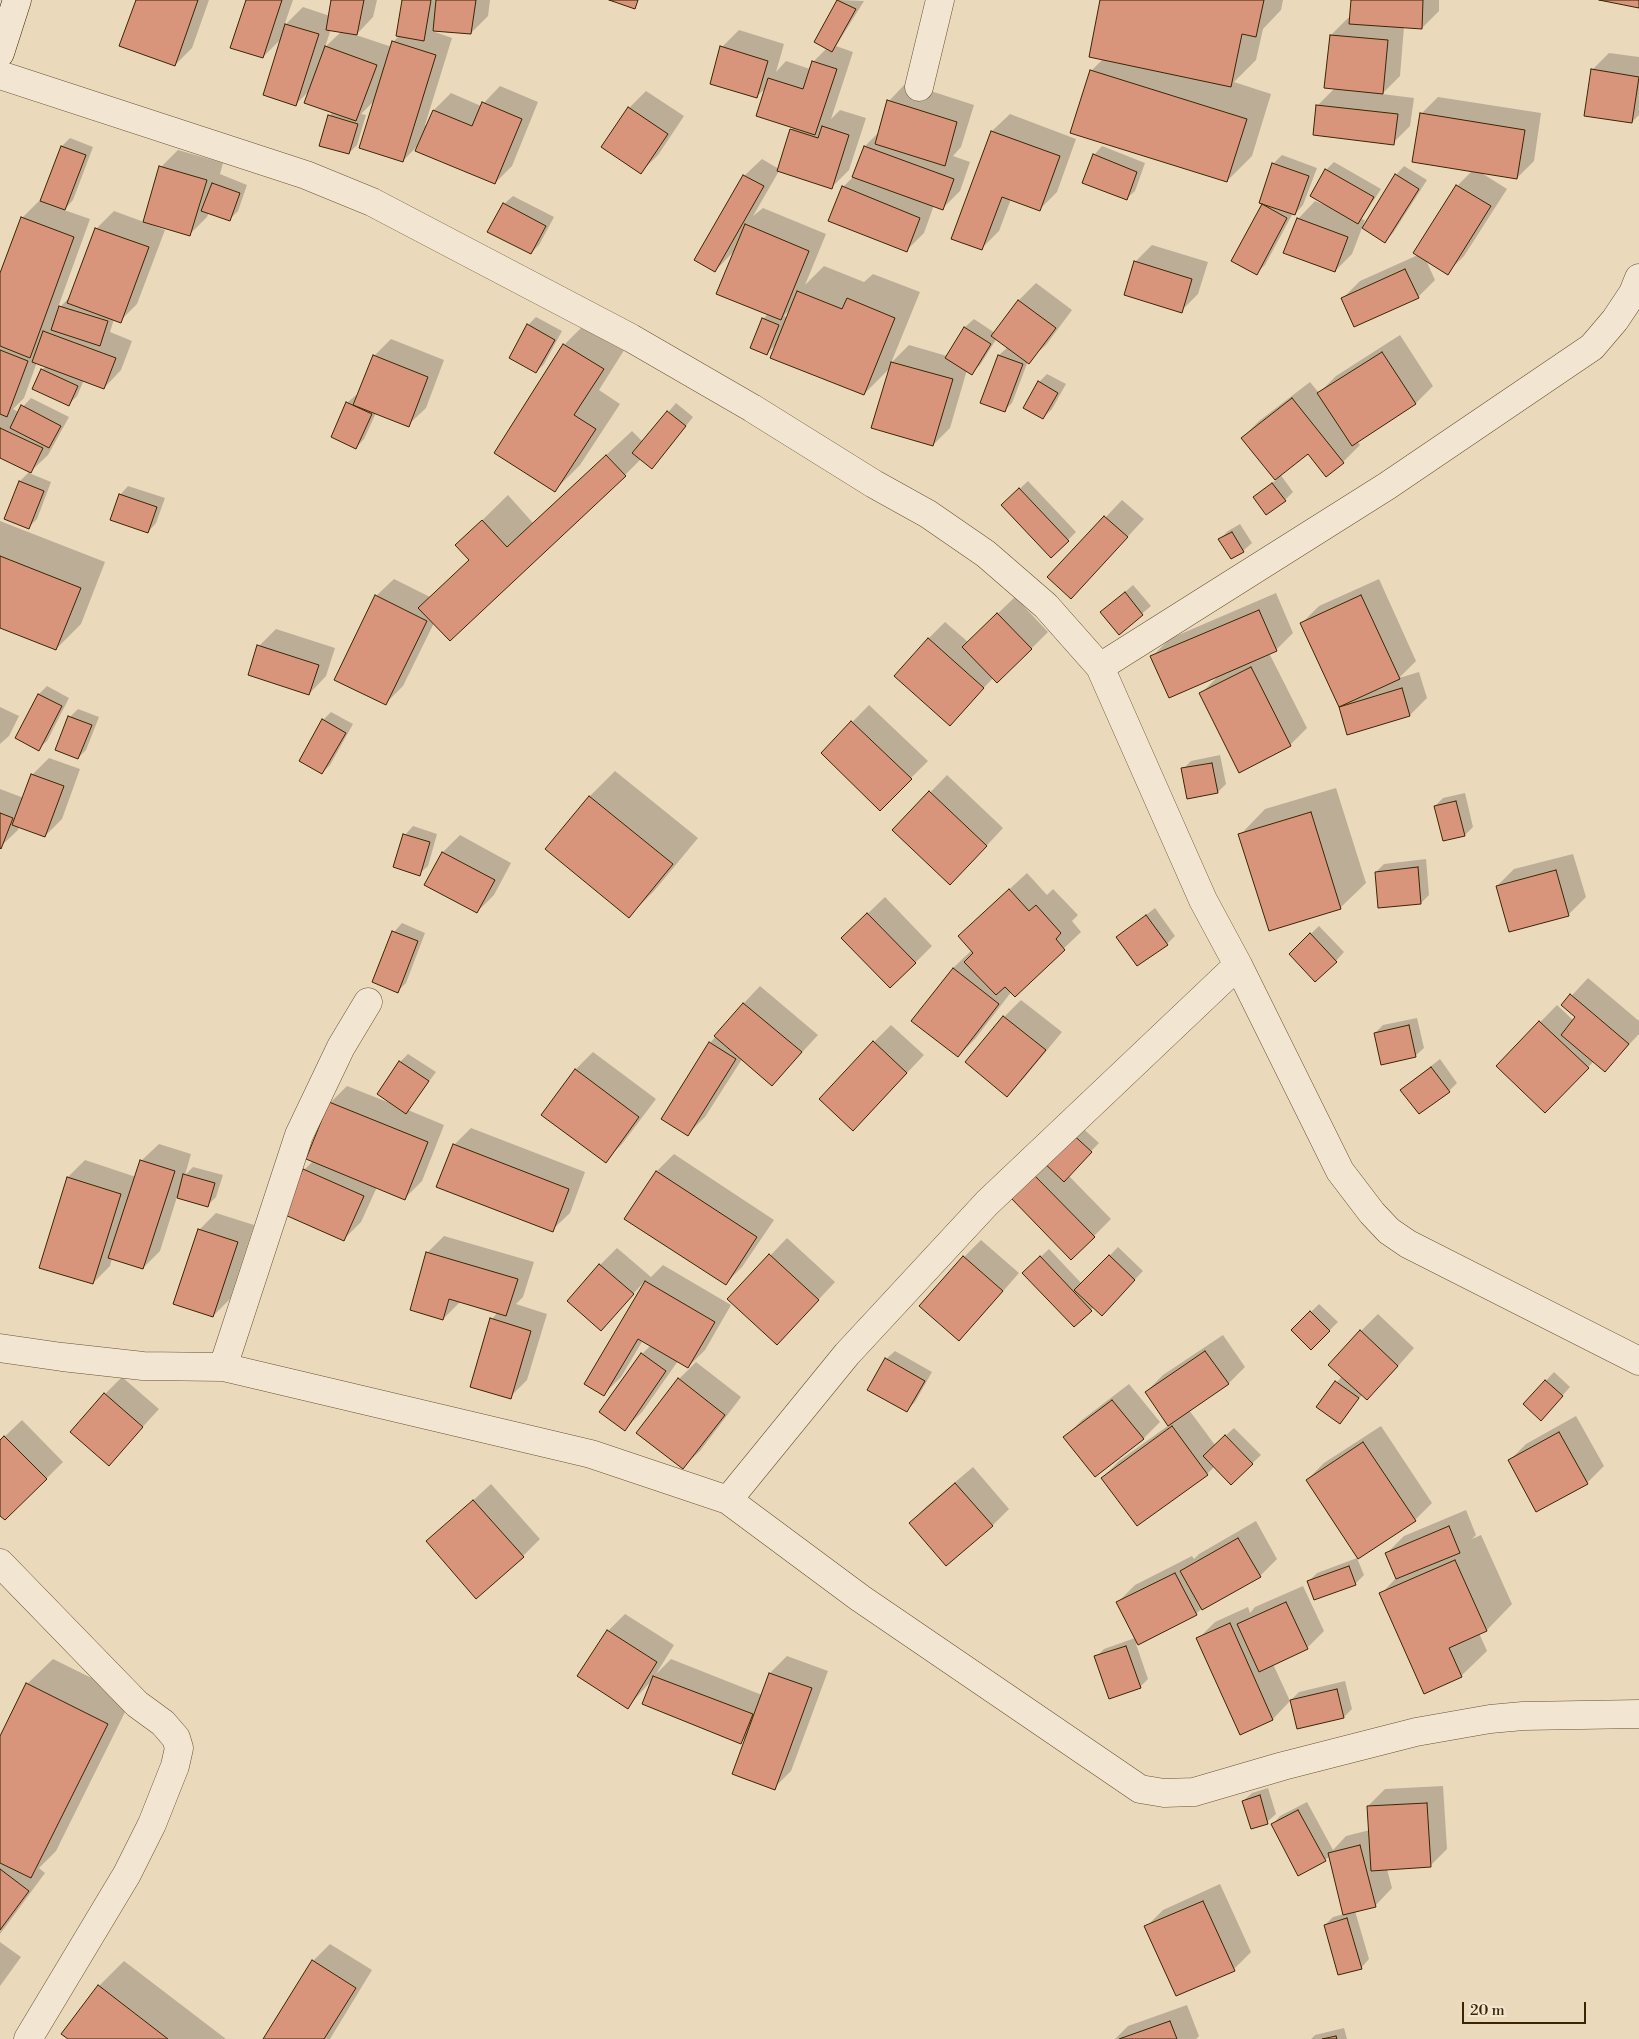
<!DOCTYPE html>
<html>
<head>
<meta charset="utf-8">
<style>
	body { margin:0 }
	#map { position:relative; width:1639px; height:2039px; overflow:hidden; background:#ebd9bc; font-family:"Libre Bodoni",serif }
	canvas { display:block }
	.scale { position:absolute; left:1462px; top:2002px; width:124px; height:22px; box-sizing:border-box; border:2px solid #3b2501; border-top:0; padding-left:6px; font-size:15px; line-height:18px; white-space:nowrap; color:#3b2501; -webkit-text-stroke:4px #f2e6d3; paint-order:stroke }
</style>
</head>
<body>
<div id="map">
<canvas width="1639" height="2039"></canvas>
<div class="scale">20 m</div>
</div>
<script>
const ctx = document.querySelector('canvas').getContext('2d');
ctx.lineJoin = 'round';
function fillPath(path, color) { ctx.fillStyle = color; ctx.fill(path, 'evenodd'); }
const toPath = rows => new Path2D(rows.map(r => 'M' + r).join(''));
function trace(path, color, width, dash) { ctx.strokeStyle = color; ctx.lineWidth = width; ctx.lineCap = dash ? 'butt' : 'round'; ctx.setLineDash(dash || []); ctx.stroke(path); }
fillPath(toPath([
	[137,0,209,0,192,48,175,65],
	[248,0,293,0,284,26,303,7,330,16,333,0,377,0,373,17,356,35,392,47,393,42,400,35,403,0,490,0,488,16,471,33,434,29,432,31,452,38,425,125,427,126,434,110,451,93,481,106,500,86,538,102,512,166,495,183,420,143,403,161,375,100,361,114,366,115,357,145,349,153,329,116,333,112,310,90,296,104,282,38,263,57],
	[331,29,342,31,325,47],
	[839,0,864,1,836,46,853,52,831,119,840,110,866,118,849,170,832,187,779,171,753,216,763,208,826,234,805,285,824,266,864,282,873,274,920,292,891,363,909,345,947,356,965,327,974,319,995,333,1019,300,1036,283,1072,310,1046,345,1028,361,1012,403,1004,411,982,403,999,355,1008,347,997,338,980,365,972,373,967,370,950,428,933,445,891,367,864,394,778,342,767,354,763,319,768,314,735,250,715,271,696,260,744,176,762,159,779,169,791,130,794,127,767,87,756,97,722,47,739,30,784,44,776,72,786,61,810,69,813,62,827,48,816,41],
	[791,308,788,318,784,316],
	[1102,0,1283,0,1281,10,1263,29,1256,60,1234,82,1271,94,1252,156,1227,181,1091,71,1103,59],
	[1352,0,1439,0,1439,11,1422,28,1404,27,1400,76,1382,94,1414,98,1410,126,1393,143,1317,106,1335,88,1331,35,1348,18,1351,18],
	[1609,53,1639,57,1639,115,1632,122,1592,70],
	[906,83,974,105,961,147,953,156,970,162,960,191,943,208,934,205,924,233,906,251,843,187,854,176,865,146,879,132,889,101],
	[646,91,684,116,658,155,641,172,629,108],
	[1438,97,1541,113,1534,161,1517,178,1480,172,1507,189,1464,256,1447,273,1426,260,1435,280,1418,297,1343,298,1360,281,1418,255,1415,253,1457,186,1472,171,1421,114],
	[1010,114,1076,139,1057,192,1040,209,1011,199,999,231,982,248,953,238,992,131],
	[70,138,93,147,73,200,64,210,90,219,57,310,68,299,70,299,97,228,114,211,144,222,161,167,178,150,223,163,220,174,247,185,238,211,229,220,209,212,207,217,190,234,149,222,149,224,165,230,137,304,120,321,114,319,110,332,132,341,121,370,104,388,84,380,77,396,68,405,42,370,46,366,37,362,24,398,13,409,18,412,31,398,69,417,48,455,29,473,51,482,37,519,28,528,5,519,20,481,30,471,0,457,0,277,22,218,39,201,41,201,62,146],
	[1102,146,1145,163,1135,191,1126,199,1094,155],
	[1282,155,1317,168,1303,205,1295,214,1293,213,1265,265,1257,273,1263,205,1265,203,1260,202,1274,163],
	[1334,162,1381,189,1361,219,1365,220,1352,254,1335,271,1298,219,1315,201,1327,206,1326,170],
	[1404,166,1427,180,1393,233,1385,242,1396,175],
	[513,196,554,217,539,245,531,253,504,204],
	[1152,245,1208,262,1198,294,1181,311,1135,262],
	[536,317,562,331,544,364,536,372,528,325],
	[590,319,628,344,599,390,620,404,580,465,555,490,496,453,564,345],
	[1400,335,1433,386,1416,403,1357,441,1360,445,1343,462,1308,452,1280,474,1293,492,1285,500,1255,497,1276,480,1242,438,1259,421,1310,382,1319,393,1336,376],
	[391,339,444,360,426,408,408,425,376,413,364,439,356,448,347,403,356,395,358,396,374,356],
	[1047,374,1066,384,1052,409,1043,418,1039,382],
	[676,403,693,417,660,459,641,459,625,475,434,623,403,686,386,703,376,596,394,579,430,597,470,559,457,545,508,495,533,523,632,431,643,442],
	[1028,481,1076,532,1068,540,1011,497],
	[128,486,165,498,156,523,148,532,120,495],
	[1122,500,1144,519,1088,580,1049,577],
	[0,521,105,562,81,624,56,649,0,627],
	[1240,524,1252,543,1243,551,1231,558,1220,539,1228,531],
	[1379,579,1416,661,1399,678,1419,672,1427,698,1410,715,1348,733,1340,706,1302,623,1319,606],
	[1133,585,1151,606,1119,633,1102,612],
	[1276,593,1293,633,1276,650,1269,653,1307,728,1290,745,1201,694,1220,674,1152,657,1169,639],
	[1015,597,1048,632,1031,649,993,678,950,724,928,639,945,622,968,642],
	[276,629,335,648,326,676,309,694,259,646],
	[47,686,69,698,47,741,38,749,16,738,39,694],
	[869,705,928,761,880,809,822,753],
	[0,707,19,716,9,736,0,744],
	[78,709,99,717,86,750,78,758,70,717],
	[331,712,353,724,330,765,322,773,323,720],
	[1220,755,1226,784,1218,792,1183,769,1191,761],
	[49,758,80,769,62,819,45,836,19,827,18,830,0,847,0,789,24,798,32,775],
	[615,771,698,838,654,891,629,916,546,849,590,796],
	[947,775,1003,828,967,867,894,830],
	[1336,788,1366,883,1340,908,1240,835,1265,809],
	[1465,793,1473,827,1465,835,1435,806,1443,798],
	[413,826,437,834,428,866,419,874,405,835],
	[460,835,511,863,494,895,477,912,426,885,443,852],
	[1573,854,1586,897,1568,915,1497,886,1514,869],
	[1426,859,1429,895,1421,903,1376,872,1384,864],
	[1027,873,1047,895,1053,889,1078,915,1072,921,1081,932,1015,995,1012,991,975,1039,958,1056,953,968,972,950,977,919],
	[885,897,932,946,915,963,860,921],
	[1155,908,1175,936,1167,944,1118,937],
	[402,923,425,933,406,983,398,991,394,932],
	[1319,926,1344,952,1336,961,1290,954],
	[1588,978,1639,1021,1639,1034,1605,1070,1594,1061,1562,1095,1497,1066,1557,1005,1574,1021,1577,1017,1563,1005],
	[760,986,818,1035,772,1085,742,1059,705,1117,688,1134,710,1043,744,1003],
	[1021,1000,1062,1032,1024,1078,1007,1095,1004,1017],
	[1417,1018,1424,1048,1415,1056,1375,1033,1383,1025],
	[891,1025,924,1055,870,1112,874,1042],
	[593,1052,656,1099,622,1144,605,1161,542,1115,576,1069],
	[408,1054,436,1072,408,1110,444,1125,422,1181,405,1198,377,1187,361,1222,343,1240,285,1213,304,1170,313,1161,330,1103,347,1086,390,1103,400,1062],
	[1440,1059,1457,1083,1449,1091,1401,1090],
	[1077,1123,1099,1143,1068,1175,1111,1219,1094,1236,1012,1197],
	[471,1128,585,1172,570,1213,552,1230,454,1145],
	[159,1144,191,1154,185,1175,193,1167,223,1175,216,1197,208,1205,177,1197,160,1251,143,1268,112,1258,110,1266,93,1283,68,1177,85,1160,136,1177,141,1161],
	[674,1154,774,1220,742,1267,725,1284,657,1171],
	[216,1213,254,1225,230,1299,213,1316,199,1230],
	[444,1236,534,1262,523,1297,516,1304,547,1314,527,1380,510,1397,492,1319,498,1312,461,1301,443,1319,427,1253],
	[787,1238,835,1282,794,1326,729,1299],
	[981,1240,1019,1273,976,1322,964,1257],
	[1118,1247,1143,1271,1102,1314,1094,1307,1074,1326,1032,1265,1049,1249,1082,1284],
	[617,1248,651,1277,663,1265,731,1305,705,1350,688,1367,678,1361,642,1412,625,1429,600,1412,642,1354,651,1345,643,1340,621,1377,604,1394,644,1282,601,1329,600,1265],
	[1319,1304,1338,1322,1311,1349,1293,1330],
	[1378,1314,1414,1348,1384,1382,1362,1395,1340,1422,1318,1406,1342,1376,1361,1331],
	[1223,1335,1245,1367,1228,1384,1189,1410,1215,1445,1234,1428,1261,1455,1231,1484,1214,1467,1207,1474,1102,1478,1119,1461,1169,1425,1146,1392,1163,1375],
	[895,1351,932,1372,915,1402,907,1410,886,1359],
	[696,1362,741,1397,700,1451,682,1468,679,1379],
	[1554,1372,1570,1387,1549,1411,1524,1404],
	[122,1377,159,1409,109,1464,105,1394],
	[1129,1384,1160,1422,1143,1439,1065,1437,1082,1420],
	[1576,1416,1604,1466,1587,1483,1509,1461,1526,1444],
	[22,1420,63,1462,46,1479,0,1514,0,1441],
	[1381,1426,1432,1503,1415,1520,1307,1480,1324,1463],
	[973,1467,1009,1509,992,1526,910,1523,927,1506],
	[491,1484,540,1539,523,1556,428,1542],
	[1466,1510,1476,1535,1472,1539,1481,1535,1512,1604,1487,1630,1479,1633,1487,1651,1461,1676,1381,1594,1397,1577,1387,1553,1404,1536],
	[1256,1521,1277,1559,1260,1576,1202,1608,1196,1614,1136,1644,1148,1679,1140,1687,1096,1657,1104,1649,1135,1638,1118,1602,1135,1585,1192,1556,1194,1559,1199,1554],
	[1357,1558,1364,1575,1355,1584,1309,1581,1317,1573],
	[1303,1586,1324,1631,1307,1648,1273,1664,1290,1701,1273,1719,1241,1733,1198,1639,1215,1622,1248,1607,1250,1613,1255,1607],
	[625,1614,674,1645,656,1674,671,1659,762,1695,770,1673,787,1656,828,1671,791,1771,774,1788,748,1735,741,1742,652,1680,628,1707,579,1675,608,1631],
	[53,1659,132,1698,56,1851,39,1868,45,1873,0,1934,0,1739,27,1684],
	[1345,1681,1352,1709,1344,1717,1291,1700,1299,1692],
	[1443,1786,1447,1849,1430,1866,1387,1869,1392,1888,1375,1906,1355,1911,1369,1959,1361,1968,1325,1925,1333,1917,1344,1914,1330,1856,1325,1860,1298,1874,1272,1825,1280,1816,1307,1802,1333,1850,1346,1836,1370,1830,1368,1806,1385,1789],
	[1268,1788,1276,1814,1267,1822,1243,1801,1252,1793],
	[1220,1884,1251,1952,1234,1969,1146,1927,1163,1910],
	[0,1942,21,1957,0,1986],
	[330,1944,372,1970,330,2039,265,2039,313,1961],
	[124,1961,226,2039,70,2039,99,1986],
	[1187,2005,1199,2036,1196,2039,1115,2039,1128,2026],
	[1344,2028,1347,2039,1311,2039,1315,2035]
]), '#0003');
const building = toPath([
	[136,0,198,0,175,66,119,46,136,0],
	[246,0,282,0,263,58,230,48,246,0],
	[331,0,364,0,357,35,326,30,331,0],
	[402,0,431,0,424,41,396,36,402,0],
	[436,0,476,0,471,34,433,31,436,0],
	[609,0,638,0,635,9,609,0],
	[837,0,856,9,832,52,814,42,837,0],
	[1100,0,1264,0,1256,37,1242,34,1231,87,1089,57,1100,0],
	[1351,0,1423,0,1422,29,1349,24,1351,0],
	[1599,0,1639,0,1639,8,1599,0],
	[285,24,319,34,296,106,263,95,285,24],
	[1330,35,1388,40,1383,94,1324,88,1330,35],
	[392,41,436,55,403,162,359,148,392,41],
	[325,46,377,65,356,121,304,103,325,46],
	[720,46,768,61,757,98,710,84,720,46],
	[812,61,837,69,815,135,756,116,768,78,803,89,812,61],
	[1591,69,1639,77,1632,123,1584,116,1591,69],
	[1090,70,1247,119,1227,182,1070,133,1090,70],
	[887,100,957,122,945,166,875,144,887,100],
	[482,102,522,119,495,184,415,151,433,110,472,126,482,102],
	[1316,105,1398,114,1394,145,1313,135,1316,105],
	[628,107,668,134,641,174,601,147,628,107],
	[1420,113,1525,130,1517,179,1412,162,1420,113],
	[328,115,358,124,349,154,319,146,328,115],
	[822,126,849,135,832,189,777,171,790,129,818,138,822,126],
	[991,131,1060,156,1040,211,1002,197,982,250,951,239,991,131],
	[61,146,86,155,65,210,40,201,61,146],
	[864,146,954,179,943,210,852,177,864,146],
	[1093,154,1137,172,1127,200,1082,183,1093,154],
	[1272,163,1309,176,1295,215,1259,203,1272,163],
	[159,166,207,180,190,236,143,222,159,166],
	[1325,169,1374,197,1358,224,1310,196,1325,169],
	[1395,174,1419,189,1385,243,1362,228,1395,174],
	[743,175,764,186,715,272,694,260,743,175],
	[212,183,240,193,230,221,201,211,212,183],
	[1456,185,1491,206,1448,275,1413,253,1456,185],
	[842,186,920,218,907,252,828,221,842,186],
	[503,203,546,226,531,254,487,232,503,203],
	[1262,204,1287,218,1257,275,1231,261,1262,204],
	[21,217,74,237,30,358,0,346,0,273,21,217],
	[1297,218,1348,237,1335,272,1283,253,1297,218],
	[745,224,809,251,781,320,716,294,745,224],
	[95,228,149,247,121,323,67,303,95,228],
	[1134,261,1192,279,1182,313,1124,295,1134,261],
	[1405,269,1419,298,1354,327,1341,298,1405,269],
	[797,291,842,309,847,298,895,318,864,395,770,358,797,291],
	[1018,300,1056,328,1029,364,991,336,1018,300],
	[59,306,108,321,100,346,51,330,59,306],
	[762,318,779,325,767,355,750,348,762,318],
	[527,324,555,340,536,373,509,358,527,324],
	[964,327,991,344,972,375,945,358,964,327],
	[43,331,116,358,104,389,32,362,43,331],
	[563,344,604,369,574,415,596,429,555,492,494,453,563,344],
	[0,350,28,361,7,417,0,414,0,350],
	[1382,352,1416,404,1352,446,1317,393,1382,352],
	[373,355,428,377,409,427,353,405,373,355],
	[998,355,1023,364,1005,412,980,403,998,355],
	[891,362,953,379,933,446,871,428,891,362],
	[41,369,78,386,69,406,32,389,41,369],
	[1038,381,1058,393,1043,419,1023,408,1038,381],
	[1292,398,1344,463,1326,477,1308,454,1275,480,1241,438,1292,398],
	[346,402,372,414,356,449,331,437,346,402],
	[21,405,61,426,49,448,10,428,21,405],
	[667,411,686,426,652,469,632,453,667,411],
	[0,428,43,448,31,473,0,458,0,428],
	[606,455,626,476,450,641,418,608,469,560,455,545,482,520,507,547,606,455],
	[19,481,44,491,29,529,4,519,19,481],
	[1272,483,1286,501,1266,515,1253,497,1272,483],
	[1019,488,1069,541,1051,558,1001,505,1019,488],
	[119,494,157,507,148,533,110,520,119,494],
	[1104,516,1128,537,1071,599,1047,577,1104,516],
	[1232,532,1244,552,1231,559,1218,539,1232,532],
	[0,556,81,588,56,650,0,628,0,556],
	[1125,592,1143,615,1119,635,1100,612,1125,592],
	[375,595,427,621,386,705,334,680,375,595],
	[1361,595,1400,679,1339,707,1300,623,1361,595],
	[1259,610,1277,651,1169,698,1150,656,1259,610],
	[997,613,1032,649,997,683,962,647,997,613],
	[928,638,984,688,950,726,894,676,928,638],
	[257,645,319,665,309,695,248,675,257,645],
	[1251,667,1291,746,1239,773,1199,693,1251,667],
	[1402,688,1410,716,1347,735,1339,707,1402,688],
	[38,694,62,706,39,751,15,738,38,694],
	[68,716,92,725,78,759,55,750,68,716],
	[322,719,346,733,322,774,299,761,322,719],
	[851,721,912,779,880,811,821,753,851,721],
	[1212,763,1218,793,1187,799,1181,768,1212,763],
	[31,774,64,786,45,837,12,825,31,774],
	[929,791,987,846,950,885,892,830,929,791],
	[589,796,673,864,629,918,545,849,589,796],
	[1456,801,1465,836,1443,841,1434,806,1456,801],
	[1311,812,1341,909,1269,931,1238,834,1311,812],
	[0,813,13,818,1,849,0,848,0,813],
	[403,834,430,842,420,876,393,867,403,834],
	[442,852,495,880,477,913,424,885,442,852],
	[1418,867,1421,904,1378,908,1375,872,1418,867],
	[1556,870,1569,916,1509,932,1496,886,1556,870],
	[1009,889,1029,911,1036,905,1061,933,1056,939,1065,950,1015,997,1005,987,996,995,964,962,973,953,958,936,1009,889],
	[867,913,916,963,890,988,841,938,867,913],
	[1146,915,1168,945,1137,966,1116,937,1146,915],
	[392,931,418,941,398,993,372,982,392,931],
	[1310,933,1337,962,1315,982,1289,954,1310,933],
	[953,968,999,1004,958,1057,911,1021,953,968],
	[1570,994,1629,1044,1605,1072,1561,1035,1575,1017,1561,1005,1570,994],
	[743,1003,802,1052,772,1086,714,1036,743,1003],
	[1003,1016,1046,1050,1007,1097,965,1062,1003,1016],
	[1539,1021,1589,1068,1545,1113,1496,1066,1539,1021],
	[1409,1025,1416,1057,1381,1065,1374,1033,1409,1025],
	[873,1041,907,1073,853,1131,819,1099,873,1041],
	[709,1042,736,1059,688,1136,661,1119,709,1042],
	[399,1061,429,1081,406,1114,377,1094,399,1061],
	[1431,1067,1450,1092,1419,1114,1400,1090,1431,1067],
	[575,1069,639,1117,606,1163,541,1115,575,1069],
	[329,1102,428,1142,405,1200,306,1159,329,1102],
	[1068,1130,1092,1152,1064,1182,1040,1159,1068,1130],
	[453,1144,569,1189,553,1232,436,1187,453,1144],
	[140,1160,175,1171,143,1269,108,1258,140,1160],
	[303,1169,364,1196,344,1241,283,1214,303,1169],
	[656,1171,757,1237,726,1285,624,1219,656,1171],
	[183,1174,215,1183,208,1207,177,1198,183,1174],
	[1034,1175,1095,1237,1071,1260,1010,1197,1034,1175],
	[67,1177,121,1194,93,1284,39,1268,67,1177],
	[198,1229,238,1242,213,1317,173,1304,198,1229],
	[426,1252,518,1279,506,1316,449,1299,443,1320,410,1310,426,1252],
	[769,1254,819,1300,777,1345,727,1299,769,1254],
	[1109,1255,1135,1280,1102,1316,1074,1290,1109,1255],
	[963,1256,1003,1291,959,1341,919,1306,963,1256],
	[1040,1256,1092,1311,1074,1327,1022,1273,1040,1256],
	[599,1264,634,1294,601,1331,567,1301,599,1264],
	[645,1281,715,1322,688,1368,638,1339,604,1396,584,1384,645,1281],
	[1310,1311,1330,1331,1311,1350,1291,1330,1310,1311],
	[490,1318,531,1331,511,1399,470,1387,490,1318],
	[1360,1330,1398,1366,1367,1400,1328,1365,1360,1330],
	[1205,1351,1229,1384,1168,1426,1145,1392,1205,1351],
	[641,1353,666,1371,625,1431,599,1412,641,1353],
	[885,1358,925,1381,907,1412,867,1390,885,1358],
	[678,1378,725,1415,683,1469,636,1433,678,1378],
	[1545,1380,1563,1396,1541,1421,1523,1404,1545,1380],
	[1335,1381,1359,1398,1340,1424,1316,1407,1335,1381],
	[104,1393,143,1427,109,1466,70,1432,104,1393],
	[1112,1400,1144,1439,1095,1477,1063,1437,1112,1400],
	[1172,1426,1208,1475,1137,1526,1101,1478,1172,1426],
	[1559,1432,1588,1484,1536,1512,1508,1460,1559,1432],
	[1225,1435,1253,1464,1231,1485,1203,1456,1225,1435],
	[4,1436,47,1479,5,1520,0,1516,0,1440,4,1436],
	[1363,1442,1416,1521,1358,1559,1306,1480,1363,1442],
	[955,1483,993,1526,946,1566,909,1523,955,1483],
	[473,1500,524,1557,476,1599,426,1541,473,1500],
	[1449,1526,1460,1553,1396,1579,1385,1553,1449,1526],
	[1238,1538,1261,1577,1202,1610,1180,1571,1238,1538],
	[1455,1560,1487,1631,1449,1648,1462,1677,1424,1694,1379,1593,1455,1560],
	[1349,1566,1356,1585,1314,1600,1307,1581,1349,1566],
	[1175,1573,1197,1615,1138,1645,1116,1602,1175,1573],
	[1286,1602,1308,1649,1259,1672,1237,1624,1286,1602],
	[1230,1623,1273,1720,1240,1735,1196,1638,1230,1623],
	[607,1630,657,1662,628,1709,577,1676,607,1630],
	[1126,1646,1141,1688,1109,1699,1094,1656,1126,1646],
	[769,1673,812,1688,775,1790,732,1774,769,1673],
	[653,1676,753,1714,741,1744,642,1704,653,1676],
	[26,1683,108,1724,31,1878,0,1863,0,1736,26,1683],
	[1337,1689,1344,1718,1297,1729,1290,1700,1337,1689],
	[1260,1795,1268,1824,1251,1829,1242,1801,1260,1795],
	[1427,1803,1431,1867,1371,1871,1367,1806,1427,1803],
	[1298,1810,1326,1861,1298,1876,1271,1824,1298,1810],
	[1360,1845,1376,1907,1343,1915,1328,1853,1360,1845],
	[0,1869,29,1891,0,1930,0,1869],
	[1203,1901,1235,1971,1176,1996,1144,1926,1203,1901],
	[1347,1918,1362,1969,1338,1975,1324,1925,1347,1918],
	[312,1960,356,1988,324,2039,263,2039,312,1960],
	[98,1985,168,2039,68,2039,61,2034,98,1985],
	[1170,2021,1177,2039,1119,2039,1170,2021],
	[1336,2036,1337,2039,1322,2039,1336,2036]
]);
fillPath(building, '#d9957c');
trace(building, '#3b2501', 1);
const street = toPath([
	[0,75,306,175,372,202,631,338,752,408,874,484,928,514,986,554,1046,606,1100,667,1203,900,1238,965,1340,1171,1372,1213,1389,1231,1408,1244,1639,1361],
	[919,87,940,0],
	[1100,667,1387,486,1592,347,1615,320,1633,293,1639,278],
	[0,1348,62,1357,143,1366,223,1367,591,1454,728,1500,860,1598,1140,1789,1164,1793,1194,1792,1283,1766,1416,1732,1490,1719,1523,1716,1639,1714],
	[223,1367,299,1135,341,1047,368,1002],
	[728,1500,847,1354,987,1203,1238,965],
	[0,1563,137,1704,163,1723,176,1738,179,1748,175,1766,152,1824,127,1874,28,2039]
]);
const secondary = toPath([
	[0,53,17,0]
]);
trace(street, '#675230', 29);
trace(secondary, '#3b2501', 29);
trace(street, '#f2e6d3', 28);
trace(secondary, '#f2e6d3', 28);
</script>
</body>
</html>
